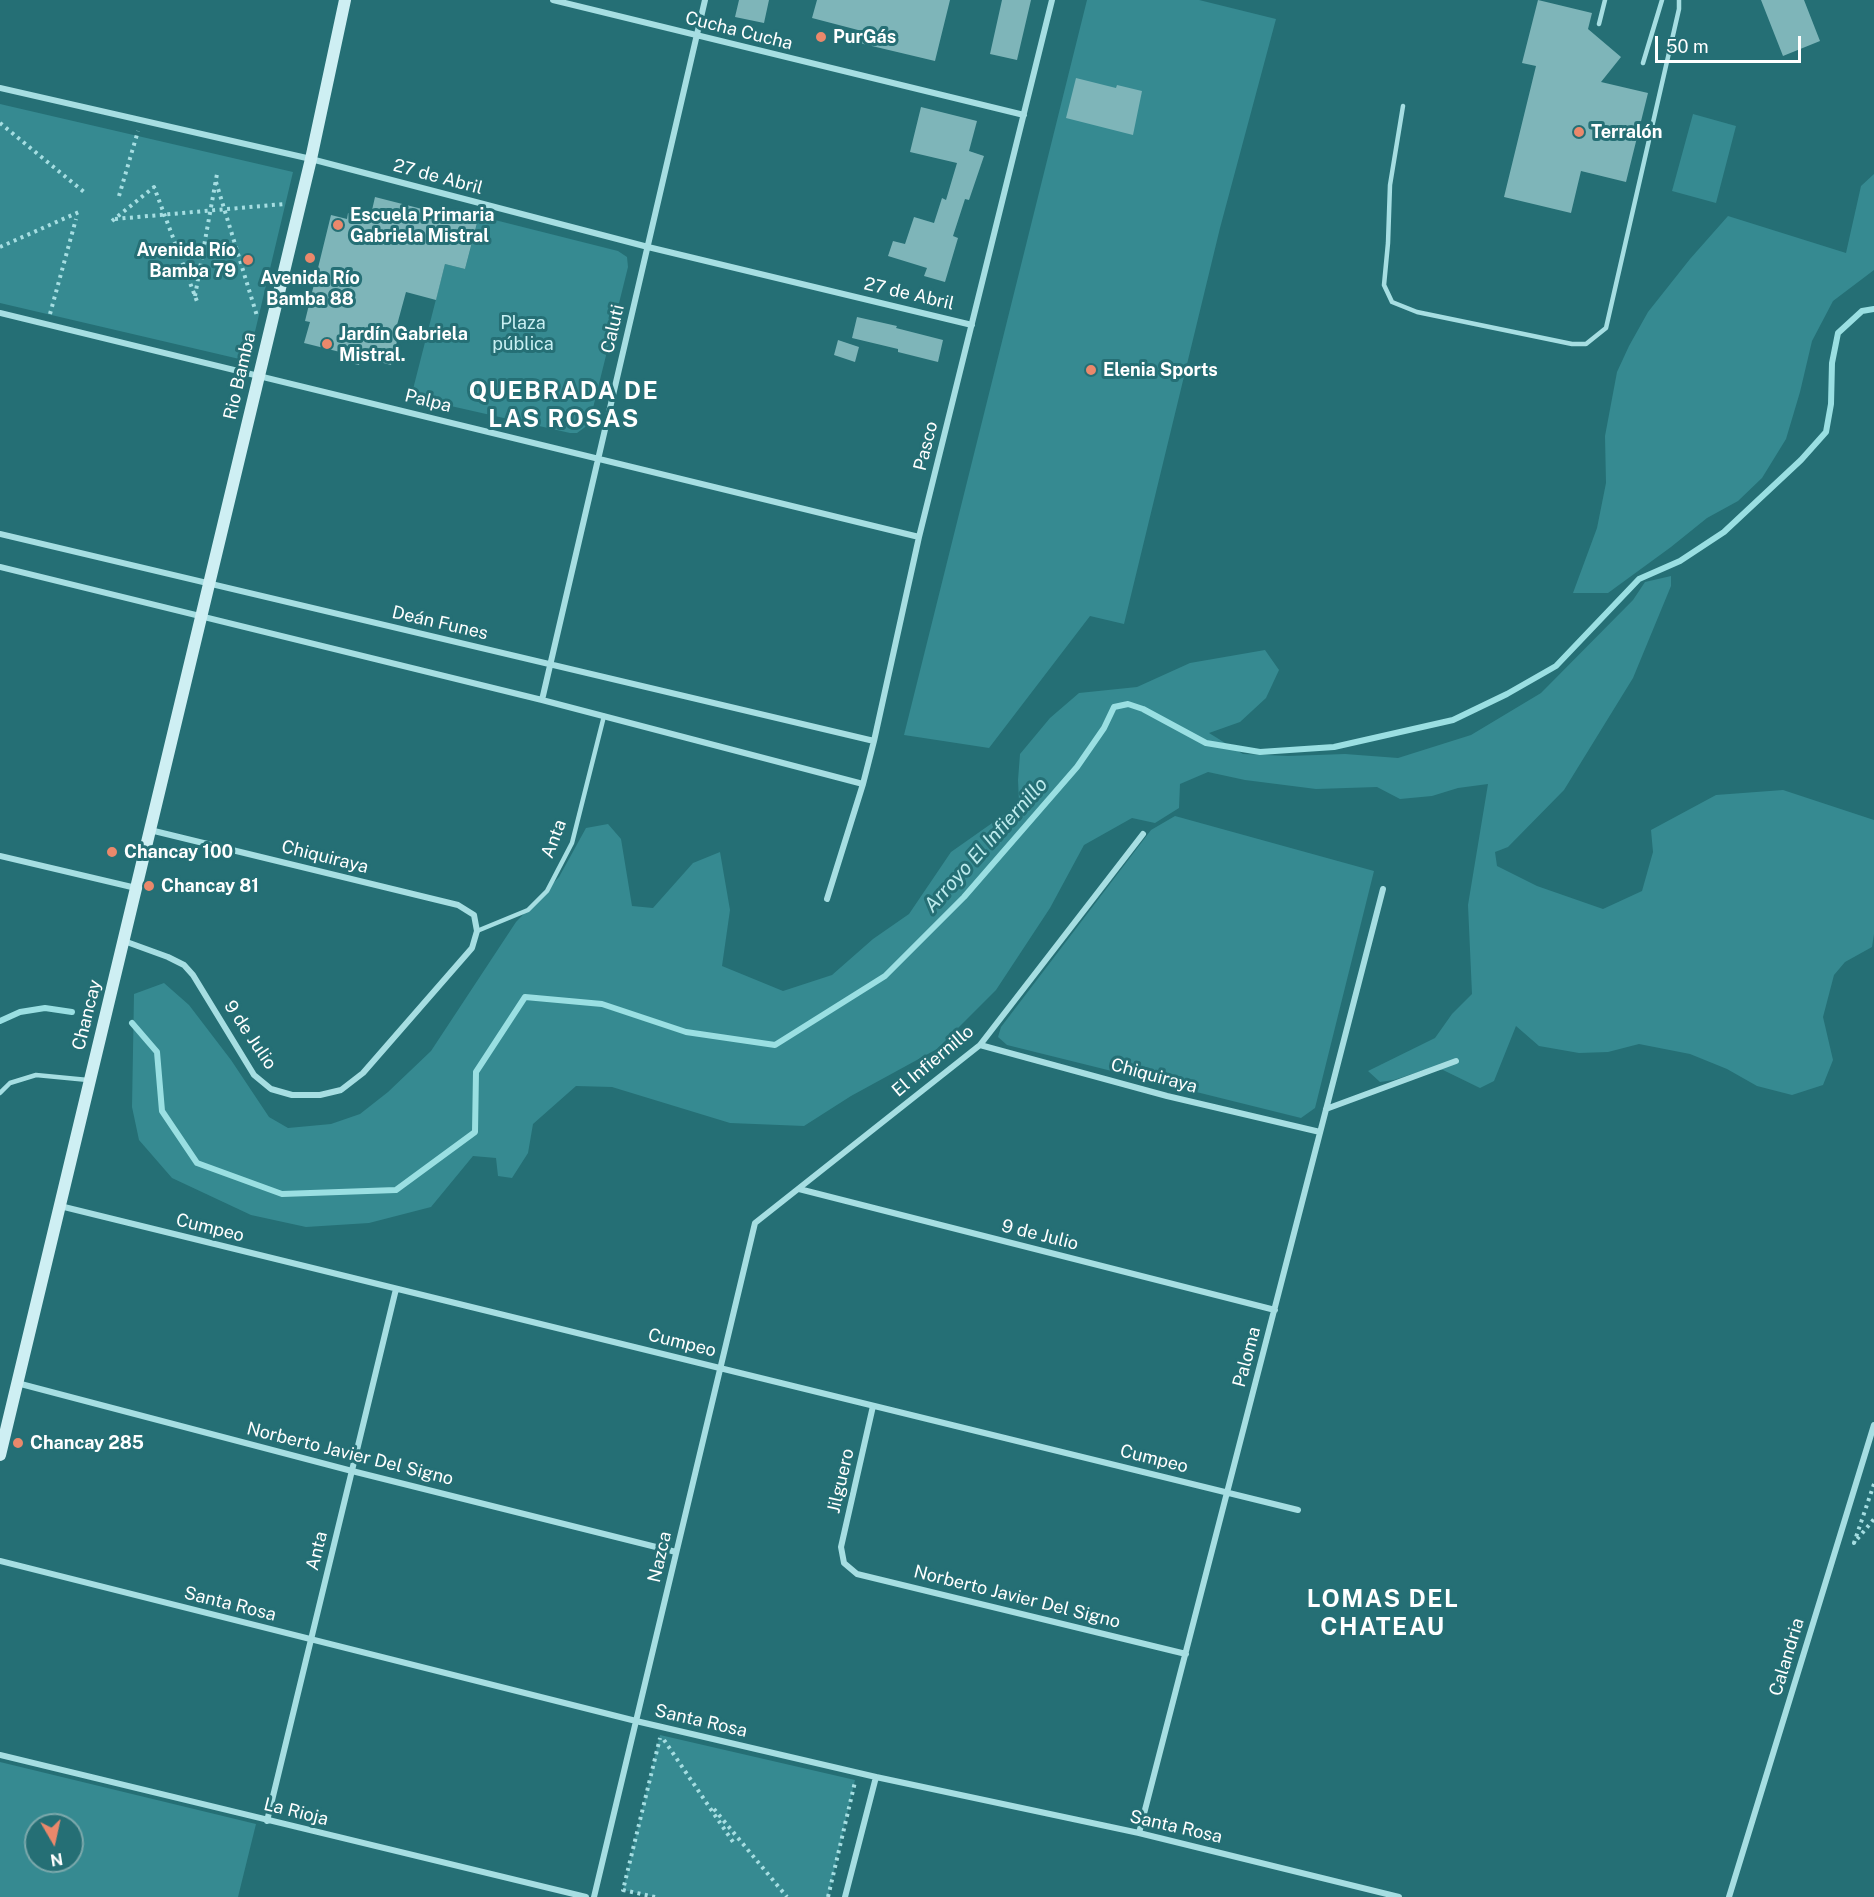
<!DOCTYPE html>
<html>
<head>
<meta charset="utf-8">
<style>
	body { margin:0 }
	#map { position:relative; width:1874px; height:1897px; overflow:hidden; background:#256f75; font-family:"Public Sans",sans-serif }
	canvas { display:block }
	.north { position:absolute; left:24px; top:1813px; width:60px; height:60px; box-sizing:border-box; background:#256f75; border:2px solid #7ca9ac; border-radius:50%; rotate:171deg; font-size:16px; font-weight:700; line-height:24px; text-align:center; color:#fff }
	.north::after { content:''; display:block; margin:auto; width:21px; height:27px; background:#eb886b; clip-path:polygon(50% 0,100% 100%,50% 72%,0 100%) }
	.scale { position:absolute; left:1655px; top:36px; width:146px; height:27px; box-sizing:border-box; border:3px solid #fff; border-top:0; padding-left:8px; font-size:18px; line-height:21px; white-space:nowrap; color:#fff; -webkit-text-stroke:4px #256f75; paint-order:stroke }
</style>
</head>
<body>
<div id="map">
<canvas width="1874" height="1897"></canvas>
<div class="north">N</div>
<div class="scale">50 m</div>
</div>
<script>
const ctx = document.querySelector('canvas').getContext('2d');
ctx.lineJoin = 'round';
function fillPath(path, color) { ctx.fillStyle = color; ctx.fill(path, 'evenodd'); }
const toPath = rows => new Path2D(rows.map(r => 'M' + r).join(''));
function trace(path, color, width, dash) { ctx.strokeStyle = color; ctx.lineWidth = width; ctx.lineCap = dash ? 'butt' : 'round'; ctx.setLineDash(dash || []); ctx.stroke(path); }
function label(font, color, halo, rows, align = 'center') {
  ctx.font = font + ' "Public Sans",sans-serif'; ctx.lineWidth = 6; ctx.setLineDash([]); ctx.textBaseline = 'middle'; ctx.strokeStyle = halo; ctx.fillStyle = color; for (const [text, x, y, turn = 0] of rows) {
    ctx.save(); ctx.translate(x, y); ctx.rotate((+turn || 0) * Math.PI / 180); ctx.textAlign = isNaN(turn) ? turn : align; if (halo) ctx.strokeText(text, 0, 0); ctx.fillText(text, 0, 0); ctx.restore();
  }
}
fillPath(toPath([
	[1087,0,1199,0,1276,19,1220,228,1124,624,1090,616,989,748,904,735],
	[0,104,293,172,248,361,0,303],
	[1693,114,1736,126,1716,203,1672,191],
	[1874,174,1874,270,1833,301,1812,341,1800,392,1786,439,1762,478,1738,501,1707,518,1671,547,1608,593,1573,593,1597,528,1606,483,1605,436,1617,372,1629,346,1648,312,1690,259,1728,216,1846,253,1861,186],
	[479,216,618,251,627,257,628,267,590,420,588,425,577,433,570,433,411,397,445,264,465,269],
	[1671,576,1671,586,1633,678,1564,790,1508,847,1495,852,1497,866,1537,886,1603,909,1642,891,1653,852,1651,830,1716,795,1783,790,1874,820,1874,934,1872,947,1845,962,1834,975,1823,1017,1833,1060,1823,1085,1792,1095,1757,1086,1727,1069,1690,1054,1639,1044,1608,1052,1579,1053,1539,1046,1516,1026,1494,1081,1480,1088,1443,1070,1424,1070,1394,1080,1380,1082,1368,1071,1435,1038,1452,1014,1472,994,1468,905,1488,784,1458,788,1432,796,1400,799,1377,787,1316,789,1245,780,1208,772,1180,784,1179,808,1155,823,1132,818,1084,845,1050,908,996,990,937,1049,851,1096,804,1126,730,1123,612,1087,576,1086,533,1124,528,1153,512,1178,498,1176,496,1158,473,1156,431,1207,369,1223,306,1227,251,1215,172,1178,139,1140,132,1107,134,994,164,983,189,1005,231,1060,269,1117,288,1128,331,1124,360,1114,388,1092,431,1051,516,922,559,877,586,828,608,824,621,839,632,906,653,908,693,863,720,852,730,910,722,966,783,991,832,975,873,939,909,914,951,852,1005,814,1019,801,1018,780,1020,754,1050,718,1079,693,1137,687,1190,663,1265,650,1279,670,1266,698,1240,722,1209,733,1243,754,1288,756,1345,754,1398,758,1471,735,1541,693,1633,600,1645,582],
	[1175,816,1374,871,1315,1108,1301,1118,1007,1045,998,1037,1001,1027,1151,830],
	[660,1735,855,1780,828,1897,655,1897,623,1890],
	[0,1762,256,1824,238,1897,0,1897],
	[36,1825,72,1825,72,1861,36,1861]
]), '#368a91');
trace(toPath([
	[0,1021,20,1012,45,1008,72,1012],
	[132,1023,157,1052,162,1111,197,1163,282,1194,396,1190,475,1132,476,1072,525,997,602,1004,686,1032,775,1045,885,976,964,897,1077,767,1104,728,1114,707,1128,704,1143,709,1206,743,1260,752,1334,747,1453,720,1507,694,1556,666,1639,579,1680,561,1724,532,1801,460,1826,432,1831,404,1832,363,1838,333,1862,311,1874,309]
]), '#9adfe2', 6);
fillPath(toPath([
	[739,0,769,0,764,23,735,17],
	[817,0,950,0,935,61,855,42,858,30,812,18],
	[1002,0,1031,0,1017,60,990,54],
	[1538,0,1592,13,1588,29,1621,57,1601,82,1648,93,1626,182,1581,171,1571,213,1504,197,1536,66,1522,63],
	[1761,0,1804,0,1820,41,1783,56],
	[1076,78,1116,88,1117,85,1142,91,1133,135,1066,118],
	[921,107,977,121,969,151,984,156,969,200,965,199,953,236,958,238,945,282,924,276,927,268,888,256,893,241,905,244,914,217,934,223,942,198,946,200,957,163,910,152],
	[375,197,477,223,465,269,445,264,436,300,406,292,394,336,398,337,391,365,361,357,359,365,338,360,340,352,304,343,310,322,305,321,331,215,347,219,348,213,370,219],
	[857,317,897,326,896,328,943,340,938,362,898,352,898,349,852,338],
	[838,340,859,347,855,362,834,355]
]), '#7eb5b9');
trace(toPath([
	[0,123,84,192],
	[216,182,257,316],
	[119,196,138,131],
	[115,219,284,204],
	[112,221,154,187,198,304],
	[0,247,79,212],
	[195,296,217,174],
	[50,314,76,219],
	[1874,1484,1854,1543,1874,1519],
	[664,1740,733,1842],
	[714,1809,787,1897],
	[655,1897,623,1890,660,1738],
	[828,1897,855,1782]
]), '#a6dee2', 4, [3, 4.5]);
trace(toPath([
	[1599,24,1605,0],
	[1643,63,1662,0],
	[1403,106,1390,185,1388,243,1384,285,1392,302,1417,312,1572,344,1586,344,1606,328,1679,9,1679,0],
	[477,931,528,910,547,891,572,843,604,716],
	[0,1093,10,1083,36,1075,88,1080]
]), '#a6dee2', 4.5);
trace(toPath([
	[553,0,1024,115],
	[0,88,311,159,648,247,972,325],
	[0,313,919,537],
	[0,534,874,741],
	[0,567,542,700,863,784],
	[542,700,705,0],
	[0,856,136,888],
	[827,899,863,784,874,741,919,537,1052,0],
	[124,941,168,957,184,965,193,975,254,1075,271,1089,292,1095,320,1095,341,1090,363,1073,472,948,477,931,474,915,458,905,150,830],
	[980,1045,1167,1096,1320,1132],
	[1326,1109,1456,1061],
	[799,1189,1275,1310],
	[60,1206,1298,1510],
	[17,1383,352,1471,676,1552],
	[873,1406,841,1547,844,1563,857,1574,1186,1654],
	[0,1561,636,1721,876,1777,1139,1833,1399,1897],
	[0,1755,586,1897],
	[267,1821,396,1289],
	[1139,1833,1383,889],
	[594,1897,755,1223,980,1045,1143,834],
	[845,1897,876,1777],
	[1729,1897,1874,1425]
]), '#a6dee2', 6);
trace(toPath([
	[0,1455,311,159,345,0]
]), '#ceeff3', 12);
for (const [x, y, r, color] of [
	[821,37,6,"#eb886b"],
	[1579,132,6,"#eb886b"],
	[338,225,6,"#eb886b"],
	[310,258,6,"#eb886b"],
	[248,260,6,"#eb886b"],
	[327,344,6,"#eb886b"],
	[1091,370,6,"#eb886b"],
	[112,852,6,"#eb886b"],
	[149,886,6,"#eb886b"],
	[18,1443,6,"#eb886b"]
]) { const dot = new Path2D(); dot.arc(x, y, r, 0, 2 * Math.PI); ctx.fillStyle = color; ctx.fill(dot); trace(dot, '#256f75', 2); }
label('18px', '#fff', '#256f75', [
	["Cucha Cucha",739,31,14],
	["27 de Abril",438,177,15],
	["27 de Abril",909,294,13],
	["Caluti",613,329,-77],
	["Rio Bamba",240,376,-77],
	["Palpa",428,401,14],
	["Pasco",926,446,-76],
	["Deán Funes",440,623,13],
	["Anta",554,839,-69],
	["Chiquiraya",325,857,14],
	["Chancay",87,1015,-76],
	["9 de Julio",250,1035,56],
	["El Infiernillo",933,1061,-40],
	["Chiquiraya",1154,1076,15],
	["Cumpeo",210,1228,14],
	["9 de Julio",1040,1235,14],
	["Cumpeo",682,1343,14],
	["Paloma",1247,1357,-75],
	["Norberto Javier Del Signo",350,1454,14],
	["Cumpeo",1154,1459,14],
	["Jilguero",841,1481,-77],
	["Anta",317,1551,-76],
	["Nazca",660,1557,-77],
	["Norberto Javier Del Signo",1017,1597,14],
	["Santa Rosa",230,1604,14],
	["Calandria",1787,1657,-73],
	["Santa Rosa",701,1721,13],
	["La Rioja",296,1812,14],
	["Santa Rosa",1176,1827,13]
]);
label('bold 18px', '#fff', '#256f75', [
	["PurGás",833,37],
	["Terralón",1591,132],
	["Escuela Primaria",350,215],
	["Gabriela Mistral",350,236],
	["Avenida Río",236,250,"right"],
	["Bamba 79",236,271,"right"],
	["Avenida Río",310,278,"center"],
	["Bamba 88",310,299,"center"],
	["Jardín Gabriela",339,334],
	["Mistral.",339,355],
	["Elenia Sports",1103,370],
	["Chancay 100",124,852],
	["Chancay 81",161,886],
	["Chancay 285",30,1443]
], 'left');
label('18px', '#c8eff2', '#256f75', [
	["Plaza",523,323],
	["pública",523,344]
]);
label('italic 20px', '#bdebed', '#256f75', [
	["Arroyo El Infiernillo",986,845,-48]
]);
ctx.letterSpacing = '1.5px';
label('bold 24px', '#fff', '#256f75', [
	["QUEBRADA DE",564,392],
	["LAS ROSAS",564,420],
	["LOMAS DEL",1383,1600],
	["CHATEAU",1383,1628]
]);
ctx.letterSpacing = '0px';
</script>
</body>
</html>
